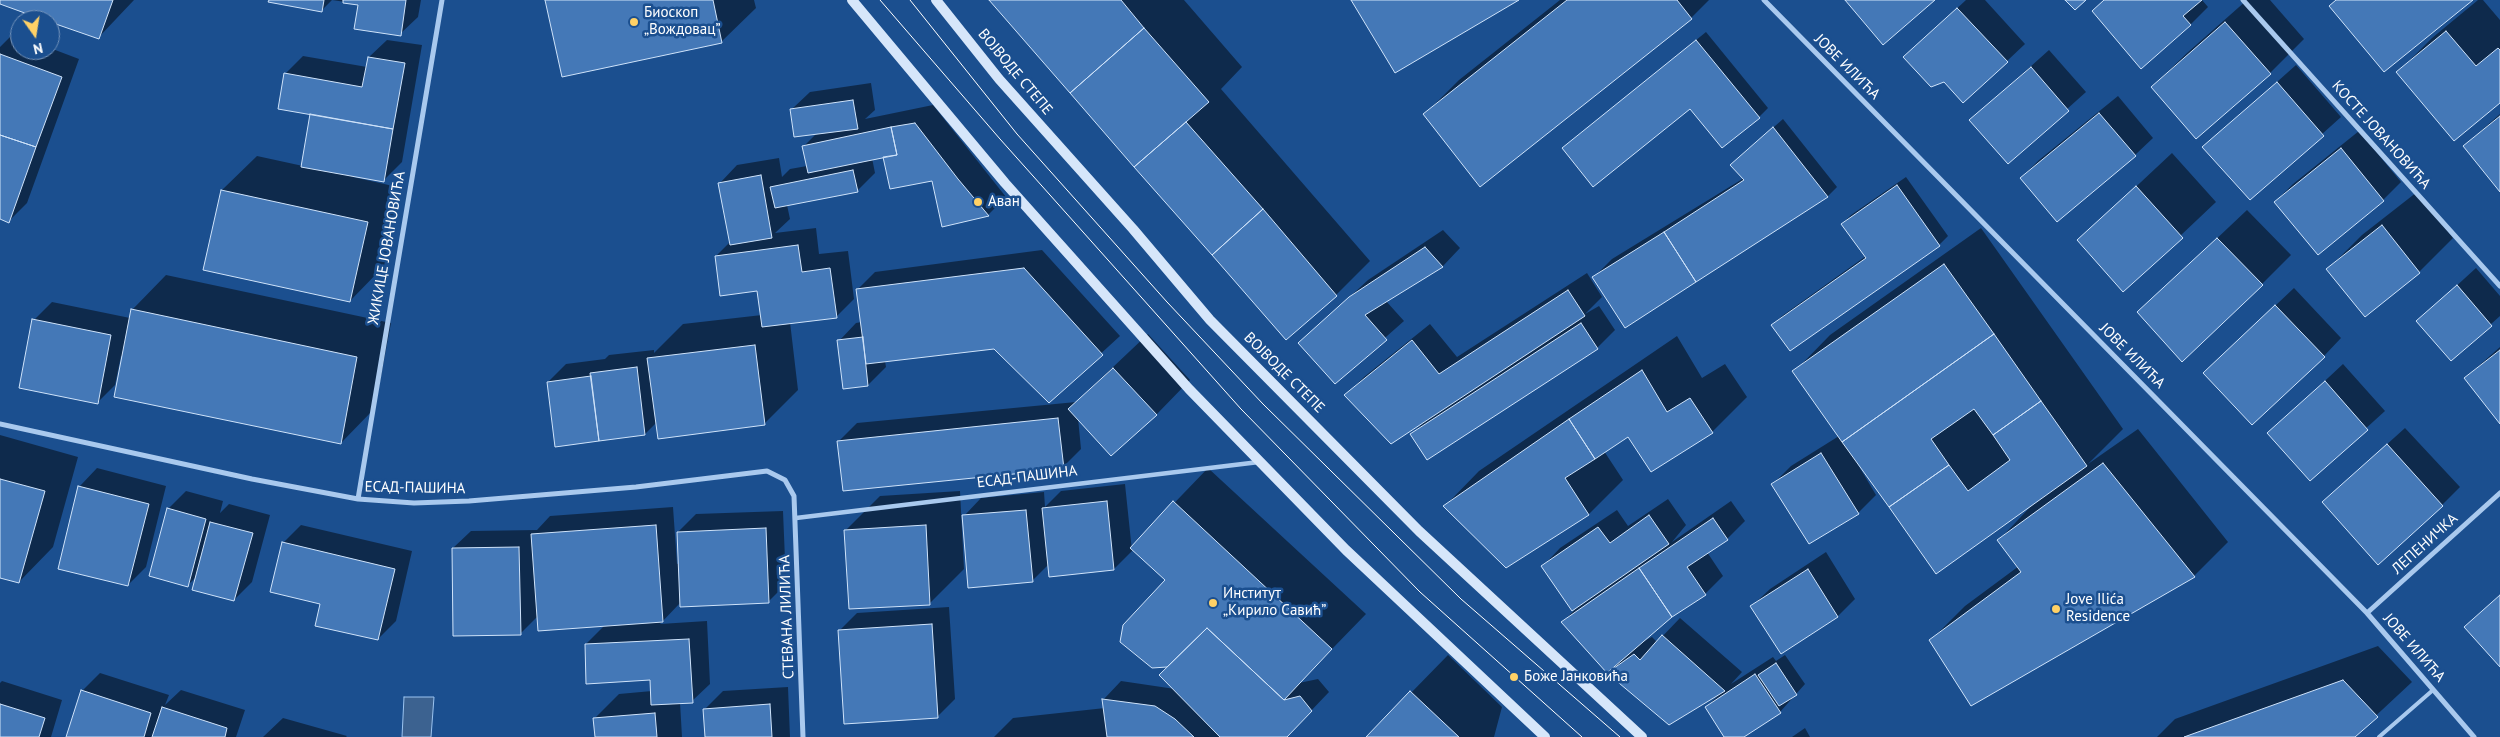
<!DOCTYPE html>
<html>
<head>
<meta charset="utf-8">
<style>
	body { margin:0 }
	#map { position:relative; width:2500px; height:737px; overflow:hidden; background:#1b4f8f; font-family:"PT Sans",sans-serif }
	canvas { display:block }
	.north { position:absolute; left:10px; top:10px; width:50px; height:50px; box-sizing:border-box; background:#1b4f8f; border:1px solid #7695bc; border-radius:50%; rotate:167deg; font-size:14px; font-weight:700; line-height:20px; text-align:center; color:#fff }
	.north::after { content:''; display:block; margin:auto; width:18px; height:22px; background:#ffd166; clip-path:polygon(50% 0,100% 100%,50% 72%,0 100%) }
</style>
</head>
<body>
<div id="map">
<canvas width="2500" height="737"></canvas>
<div class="north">N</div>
</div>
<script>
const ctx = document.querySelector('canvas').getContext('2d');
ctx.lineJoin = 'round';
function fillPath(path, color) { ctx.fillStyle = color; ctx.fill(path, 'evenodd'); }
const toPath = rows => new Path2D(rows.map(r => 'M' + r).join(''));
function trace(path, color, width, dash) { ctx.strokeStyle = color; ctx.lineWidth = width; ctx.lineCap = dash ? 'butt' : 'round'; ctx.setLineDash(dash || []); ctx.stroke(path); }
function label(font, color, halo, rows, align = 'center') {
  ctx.font = font + ' "PT Sans",sans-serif'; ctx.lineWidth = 5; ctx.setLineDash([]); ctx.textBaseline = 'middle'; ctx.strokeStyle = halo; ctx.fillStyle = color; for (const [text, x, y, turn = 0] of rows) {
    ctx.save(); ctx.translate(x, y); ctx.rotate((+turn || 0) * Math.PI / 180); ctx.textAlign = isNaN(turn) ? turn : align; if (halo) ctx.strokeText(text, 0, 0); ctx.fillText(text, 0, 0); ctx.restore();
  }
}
const water = toPath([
	[404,697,434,697,431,737,402,737,404,697]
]);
fillPath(water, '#3c6290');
trace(water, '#9cc4f0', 1);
fillPath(toPath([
	[0,0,134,0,98,38,0,3],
	[270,0,421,0,418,17,400,34,359,4,332,0,322,10],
	[547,0,754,0,756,8,721,42],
	[990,0,1184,0,1242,67,1221,89,1370,261,1336,295,1286,338],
	[1560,0,1709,0,1691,18,1481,185,1425,114,1459,80],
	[1966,0,1985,0,2025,44,2007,61,1923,40],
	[2104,0,2202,0,2208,7,2190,25],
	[2247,0,2270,0,2304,39,2270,73,2152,87,2187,53],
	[2478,0,2483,0,2500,20,2500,101,2397,73,2432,38],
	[1706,32,1768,108,1759,117,1722,147,1690,107,1563,148],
	[12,35,20,38,20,50,50,48,79,59,27,203,9,221,0,218,0,47],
	[387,40,422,45,402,162,384,180,353,175,353,177,402,188,384,266,350,301,222,190,257,156,303,166,312,113,285,74,303,56,367,67,369,57],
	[2049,50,2086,92,2008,162,1971,120],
	[2296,65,2341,117,2250,199,2204,147],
	[871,83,875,110,865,119,933,105,1006,197,988,215,943,226,933,180,884,156,872,158,875,173,857,191,787,205,790,219,775,233,816,228,819,254,848,251,854,299,836,317,790,322,798,390,764,424,657,422,645,434,548,382,566,364,605,359,609,355,654,350,654,353,683,324,762,315,758,290,716,256,730,242,720,183,737,165,779,158,782,177,790,169,807,166,804,146,817,133,792,109,810,92],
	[2118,96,2153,138,2135,155,2021,178,2039,160],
	[2500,114,2500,190,2464,146],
	[1783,119,1837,187,1828,196,1696,281,1594,277,1612,259,1744,178,1741,156],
	[2359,131,2401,182,2383,200,2318,253,2275,202,2293,184],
	[2172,153,2216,202,2123,290,2079,240],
	[1906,177,1948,236,1939,245,1773,325,1782,316,1866,256,1842,224,1851,215],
	[2417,192,2453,238,2419,272,2328,269,2362,235],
	[2247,210,2291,255,2262,284,2139,312],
	[1981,228,2123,429,2088,464,2138,429,2228,542,2194,576,1931,640,1965,606,2019,566,1999,540,2034,503,1937,572,1858,462,1857,463,1876,495,1858,513,1809,542,1773,484,1791,466,1839,436,1794,372,1830,335],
	[1443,230,1460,248,1443,266,1386,301,1404,321,1335,382,1300,343,1368,280],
	[1042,250,1120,336,1049,401,994,348,885,361,886,367,868,385,839,341,856,323,862,322,857,290,875,272],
	[2476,268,2500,296,2500,316,2451,360,2418,321],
	[1587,273,1602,297,1585,314,1599,306,1615,330,1597,348,1412,434,1425,421,1346,395,1364,377,1430,324,1457,357],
	[166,275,391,323,375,408,341,443,121,356,115,385,97,403,34,320,52,302,130,318,132,310],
	[2294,288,2341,338,2324,356,2223,355],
	[1148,334,1190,380,1156,415,1078,418,1081,449,1063,467,839,441,857,423,1076,402],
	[1677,336,1702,378,1725,364,1747,397,1712,432,1651,471,1628,436,1604,451,1623,480,1589,514,1507,567,1445,506,1479,471],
	[2500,347,2500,422,2465,378],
	[2343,364,2385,411,2310,479,2269,433],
	[2405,428,2460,487,2442,505,2323,502],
	[0,435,78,457,53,547,19,582,0,577],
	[97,468,166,486,146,567,128,585,59,568,80,486],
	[1208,468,1366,614,1299,683,1318,679,1329,692,1286,737,994,737,1013,718,1105,708,1104,699,1121,681,1175,689,1190,646,1167,580,1131,548],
	[1125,484,1132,551,1114,569,1049,564,1032,581,964,516,981,498,1044,492,1045,507,1061,491],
	[186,491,223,501,220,513,229,504,270,515,252,582,234,600,197,576,187,586,168,509],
	[960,491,964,569,929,604,846,530,880,496],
	[1668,499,1686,525,1672,542,1731,501,1745,521,1727,539,1707,552,1723,576,1705,594,1672,616,1640,643,1652,637,1657,642,1680,618,1742,672,1731,684,1773,657,1776,661,1785,655,1805,684,1780,712,1742,737,1726,737,1706,707,1719,695,1670,724,1608,672,1563,622,1578,606,1543,566,1560,548,1617,510,1628,526],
	[673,507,677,564,680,563,678,532,696,514,783,511,786,584,768,602,681,602,660,624,707,621,710,684,692,701,680,702,682,737,596,737,595,718,619,694,652,691,651,679,586,644,605,625,538,616,521,633,453,548,471,531,537,530,550,516],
	[301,525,412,551,396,621,378,639,322,603,283,543],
	[1826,552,1855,599,1838,616,1752,606,1770,589],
	[949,607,955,699,937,717,839,631,857,613],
	[2378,646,2412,682,2353,737,2157,737,2175,719],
	[1448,655,1502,707,1494,737,1368,737],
	[100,673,169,695,165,705,181,690,245,710,236,737,68,737,82,691],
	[2,681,62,700,51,737,0,737,0,683],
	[788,687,790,737,706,737,705,709,723,691],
	[283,718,347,736,346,737,263,737],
	[1805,728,1810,737,1792,737]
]), '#0007');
const building = toPath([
	[0,0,113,0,99,39,50,22,50,20,44,20,0,4,0,0],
	[269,0,324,0,322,12,268,2,269,0],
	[343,0,406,0,401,36,354,29,358,5,343,3,343,0],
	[545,0,713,0,722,43,562,77,545,0],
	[989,0,1121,0,1144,28,1070,93,989,0],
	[1351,0,1519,0,1395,73,1351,0],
	[1567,0,1677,0,1692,19,1480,187,1423,114,1567,0],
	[1845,0,1935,0,1883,45,1845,0],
	[2065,0,2086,0,2075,10,2065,0],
	[2104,0,2202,0,2183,16,2191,25,2141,69,2092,11,2104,0],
	[2336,0,2473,0,2384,72,2329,6,2336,0],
	[1957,8,2008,62,1963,103,1944,82,1931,87,1903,57,1957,8],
	[2225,22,2271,74,2196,139,2151,87,2225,22],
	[1144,28,1209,102,1134,167,1070,93,1144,28],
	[2446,31,2476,66,2498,48,2500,50,2500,103,2454,141,2396,72,2446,31],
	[1696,40,1760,118,1722,148,1690,109,1593,187,1562,148,1696,40],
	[0,54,62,77,36,147,0,135,0,54],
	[368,57,405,63,393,129,278,109,284,73,362,87,368,57],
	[2031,67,2069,111,2008,164,1969,120,2031,67],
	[2277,82,2324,136,2250,200,2202,147,2277,82],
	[853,100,858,129,794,137,790,109,853,100],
	[2099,113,2136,156,2057,222,2020,178,2099,113],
	[310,114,393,129,384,182,301,167,310,114],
	[2500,116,2500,192,2463,146,2500,116],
	[1186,122,1263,209,1212,255,1134,167,1186,122],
	[915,123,958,179,989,216,942,227,932,181,890,189,883,157,897,155,891,127,915,123],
	[891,127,897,155,808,173,802,146,891,127],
	[1773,127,1828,197,1696,282,1664,232,1744,180,1730,165,1773,127],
	[0,135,36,147,9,223,0,219,0,135],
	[2341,148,2384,201,2318,255,2274,202,2341,148],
	[853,170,858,192,775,208,770,187,853,170],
	[761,175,772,238,730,245,718,183,761,175],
	[1897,185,1940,246,1790,351,1771,325,1866,258,1841,224,1897,185],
	[2136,186,2183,238,2123,292,2077,240,2136,186],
	[221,190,368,222,350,302,203,270,221,190],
	[1263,209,1337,296,1286,340,1212,255,1263,209],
	[2382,225,2420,273,2365,317,2326,269,2382,225],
	[1664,232,1696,282,1625,328,1592,277,1664,232],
	[2217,238,2263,285,2182,362,2137,312,2217,238],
	[798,245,802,272,830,268,837,318,762,327,757,291,720,296,715,256,798,245],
	[1425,247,1443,267,1365,315,1387,340,1335,384,1298,343,1349,297,1425,247],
	[1944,264,1994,334,1842,442,1792,371,1944,264],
	[1024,268,1103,355,1049,403,994,349,866,364,856,289,1024,268],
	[2457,285,2492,326,2451,361,2416,321,2457,285],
	[1568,290,1585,316,1391,444,1344,395,1412,340,1439,374,1568,290],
	[2275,305,2325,357,2252,425,2203,373,2275,305],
	[131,309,357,357,341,444,114,397,131,309],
	[32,319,111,335,98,404,19,388,32,319],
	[1581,323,1598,349,1427,460,1410,434,1581,323],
	[1994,334,2041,401,1993,435,1974,409,1931,439,1949,465,1889,507,1842,442,1994,334],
	[863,337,868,386,843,389,837,340,863,337],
	[755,345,765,425,658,439,647,358,755,345],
	[2500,350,2500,424,2464,378,2500,350],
	[637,367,645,435,599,441,590,373,637,367],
	[1113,368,1157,415,1111,456,1068,409,1113,368],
	[1642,370,1667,412,1690,398,1713,433,1651,472,1628,437,1595,459,1569,419,1642,370],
	[591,376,599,441,555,447,547,382,591,376],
	[2325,381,2368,430,2310,481,2267,433,2325,381],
	[2041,401,2087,466,1936,574,1889,507,1949,465,1968,491,2010,460,1993,435,2041,401],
	[1058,418,1064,469,843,491,837,441,1058,418],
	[1569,419,1595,459,1565,478,1589,515,1506,568,1443,506,1569,419],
	[2387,444,2443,506,2378,565,2322,502,2387,444],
	[1821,453,1859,514,1809,544,1771,484,1821,453],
	[2103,463,2195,577,1971,706,1929,640,2021,572,1997,540,2103,463],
	[0,479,45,491,19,583,0,578,0,479],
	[78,486,149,504,128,586,58,569,78,486],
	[1107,501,1114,570,1049,577,1042,508,1107,501],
	[1173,501,1332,649,1284,700,1207,628,1167,667,1152,668,1120,642,1123,625,1165,580,1130,548,1173,501],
	[167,508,206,519,188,587,149,576,167,508],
	[1026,510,1033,582,968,588,962,515,1026,510],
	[1649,515,1669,544,1572,611,1541,566,1598,527,1610,543,1649,515],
	[1713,518,1728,540,1687,567,1706,595,1672,617,1639,568,1713,518],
	[210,522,253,533,234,601,192,590,210,522],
	[656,525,663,622,538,631,531,534,656,525],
	[926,525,930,605,849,609,844,530,926,525],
	[766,528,769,603,680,607,677,532,766,528],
	[282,542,395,569,378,640,315,626,320,604,270,592,282,542],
	[519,547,521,635,453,636,452,548,519,547],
	[1639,568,1672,617,1607,673,1561,622,1639,568],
	[1808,569,1838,617,1781,654,1750,606,1808,569],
	[2500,595,2500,667,2464,627,2500,595],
	[932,624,938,718,844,724,838,630,932,624],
	[1207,628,1284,700,1300,696,1312,711,1287,737,1220,737,1159,675,1207,628],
	[1662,635,1725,691,1669,725,1607,673,1634,654,1640,660,1662,635],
	[689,639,693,703,651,705,650,680,586,684,585,644,689,639],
	[1776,663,1797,695,1779,706,1758,675,1776,663],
	[1755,674,1781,713,1744,737,1724,737,1705,707,1755,674],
	[2343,680,2378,717,2355,737,2184,737,2343,680],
	[81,690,151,713,144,737,66,737,81,690],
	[1410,691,1459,737,1366,737,1410,691],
	[1102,699,1155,706,1175,719,1194,737,1107,737,1102,699],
	[0,704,45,718,39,737,0,737,0,704],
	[770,704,772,737,705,737,703,709,770,704],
	[162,707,227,728,225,737,152,737,162,707],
	[655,713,657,737,595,737,593,718,655,713]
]);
fillPath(building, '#4478b7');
trace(building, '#cfe3fa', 1);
trace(toPath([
	[2379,737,2433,690]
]), '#a9c9ee', 4);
trace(toPath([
	[796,518,1259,462]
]), '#a9c9ee', 4.5);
trace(toPath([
	[1764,0,2367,613,2474,737],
	[2243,0,2500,286],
	[0,424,252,479,358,499,414,503,469,501,636,487,767,471,785,480,794,496,803,737],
	[358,499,442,0],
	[2367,613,2500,493]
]), '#a9c9ee', 5);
trace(toPath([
	[852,0,1005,183,1189,389,1346,550,1545,737],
	[936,0,999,79,1133,229,1210,320,1419,531,1642,737]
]), '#d6e6fa', 10);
trace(toPath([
	[880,0,1000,139,1241,409,1420,592,1582,737],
	[910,0,1017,134,1167,302,1263,404,1461,599,1620,737]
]), '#fff', 1);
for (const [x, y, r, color] of [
	[634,22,5,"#ffd166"],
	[978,202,5,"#ffd166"],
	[1213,603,5,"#ffd166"],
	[2056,609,5,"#ffd166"],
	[1514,677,5,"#ffd166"]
]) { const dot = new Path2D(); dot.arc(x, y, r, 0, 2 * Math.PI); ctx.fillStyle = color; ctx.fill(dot); trace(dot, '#1b4f8f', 2); }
label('15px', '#fff', '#1b4f8f', [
	["Биоскоп",644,13],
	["„Вождовац”",644,30],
	["Аван",988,202],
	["Институт",1223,594],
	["„Кирило Савић”",1223,611],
	["Jove Ilića",2066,600],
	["Residence",2066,617],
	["Боже Јанковића",1524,677]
], 'left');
label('15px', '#fff', '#1b4f8f', [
	["ЈОВЕ ИЛИЋА",1847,67,45],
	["ВОЈВОДЕ СТЕПЕ",1015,72,50],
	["КОСТЕ ЈОВАНОВИЋА",2381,135,48],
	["ЖИКИЦЕ ЈОВАНОВИЋА",387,248,-80],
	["ЈОВЕ ИЛИЋА",2132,356,45],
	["ВОЈВОДЕ СТЕПЕ",1284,373,45],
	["ЕСАД-ПАШИНА",1027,477,-7],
	["ЕСАД-ПАШИНА",415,488,1],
	["ЛЕПЕНИЧКА",2425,544,-42],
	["СТЕВАНА ЛИЛИЋА",787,617,-92],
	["ЈОВЕ ИЛИЋА",2414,648,49]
]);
</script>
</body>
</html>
